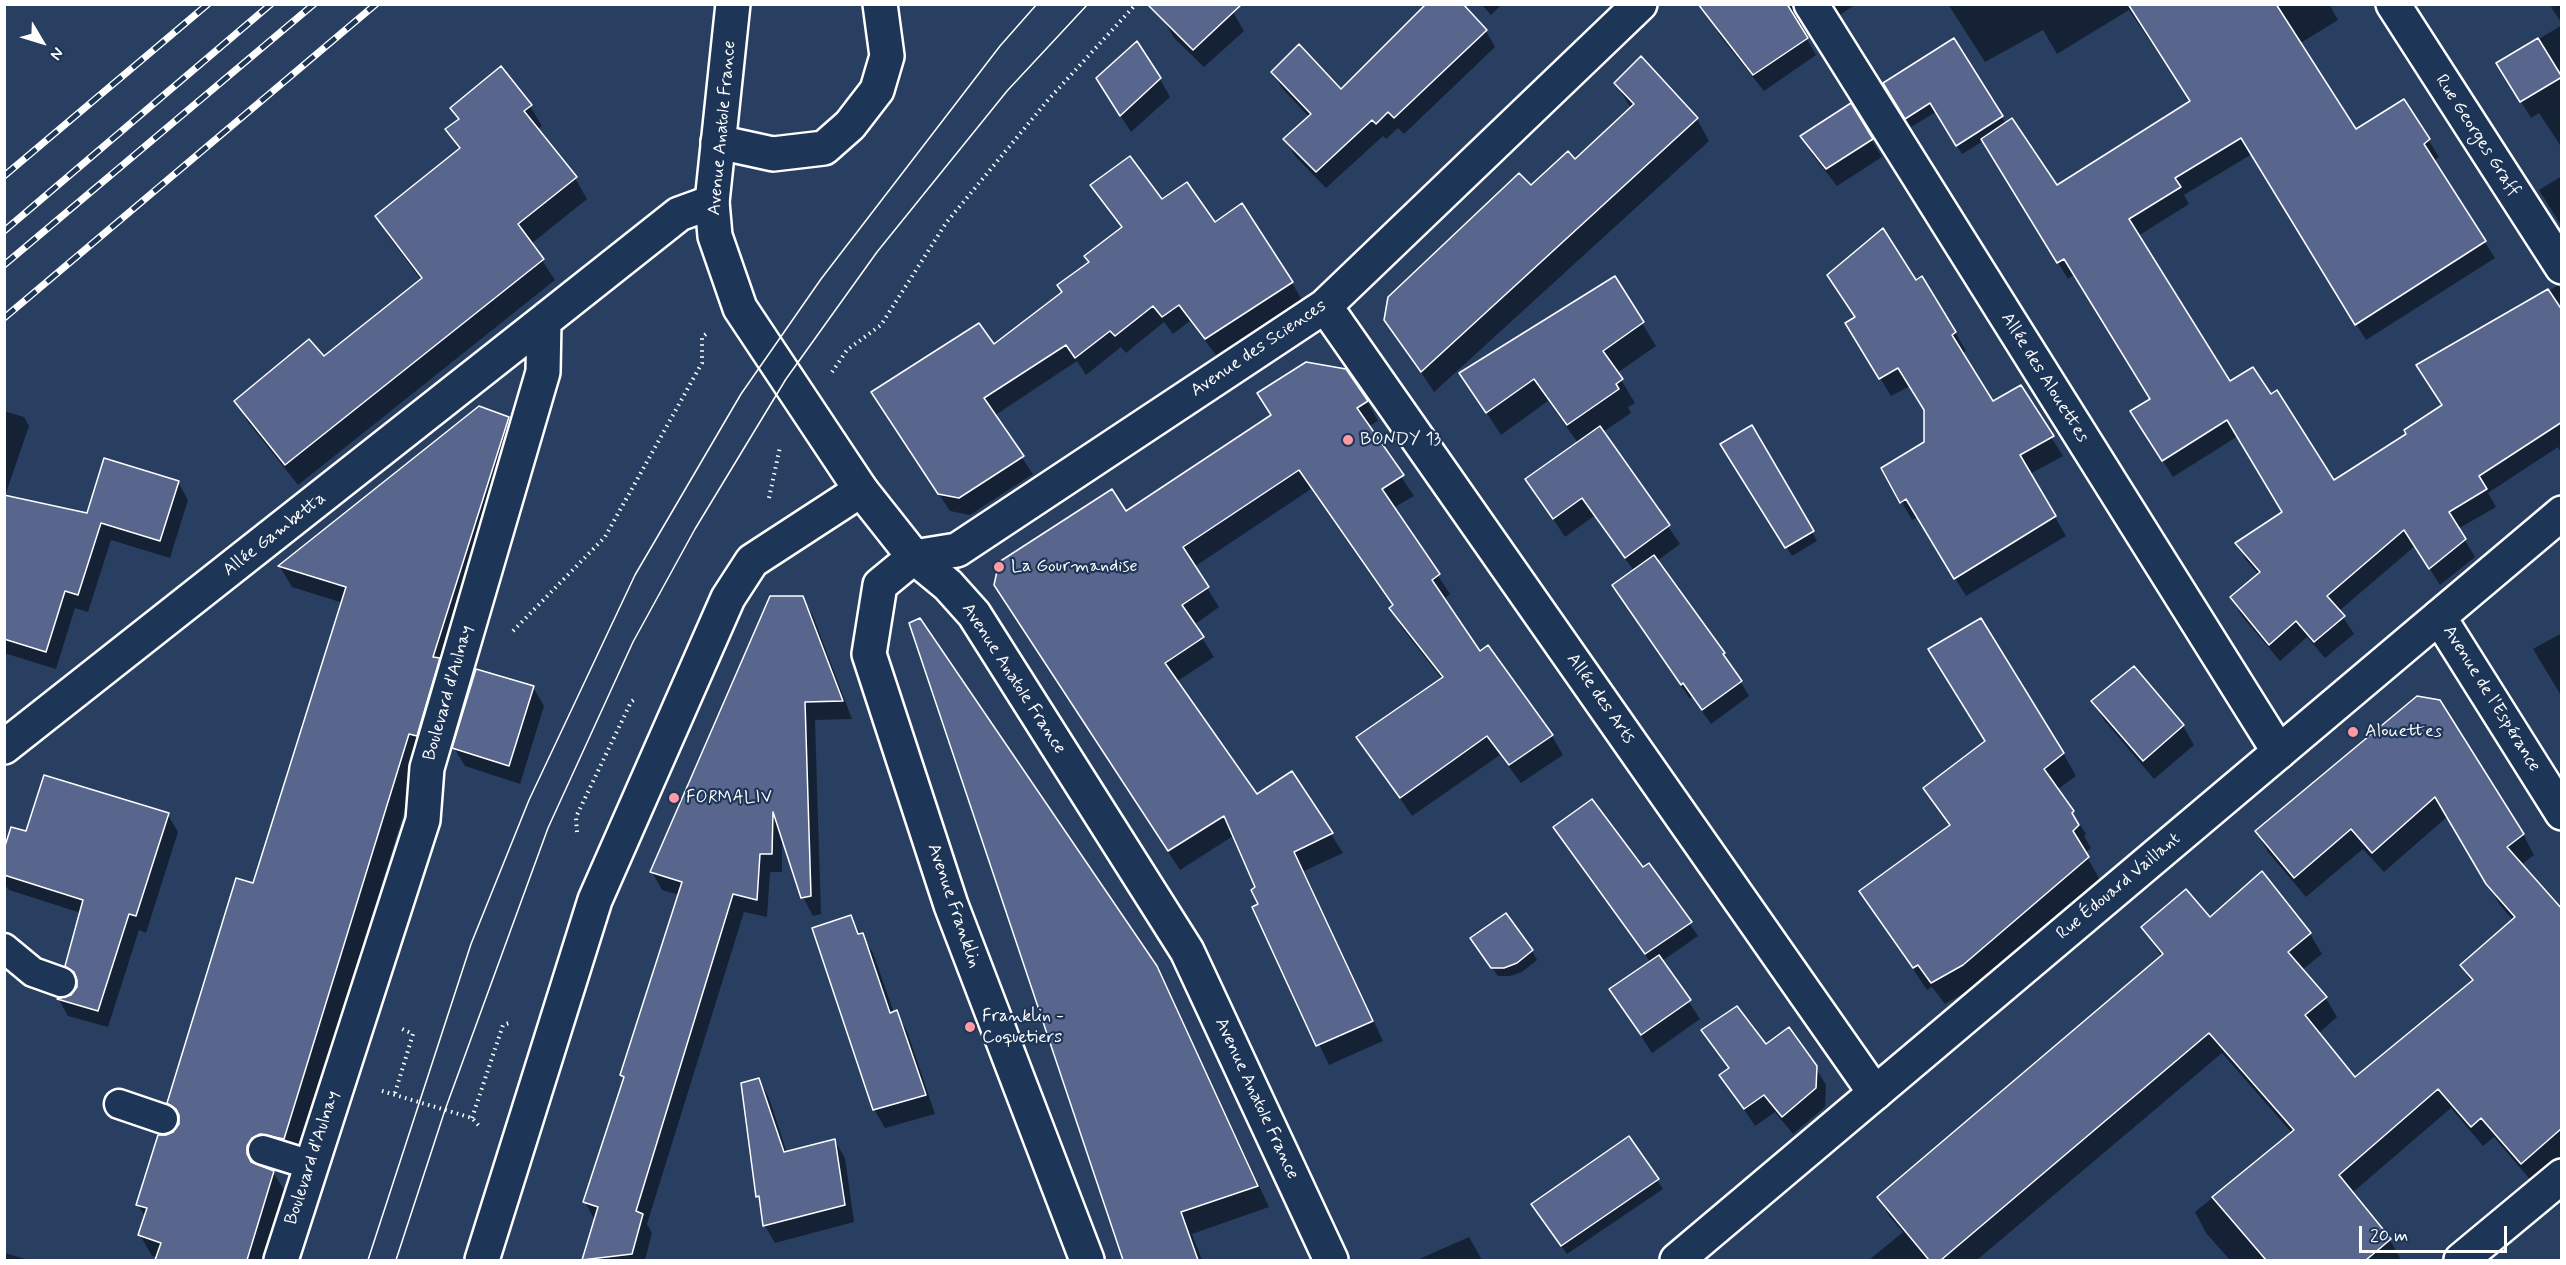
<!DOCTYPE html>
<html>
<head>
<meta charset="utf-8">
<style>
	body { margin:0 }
	#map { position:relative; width:2566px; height:1265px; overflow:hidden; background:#293f62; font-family:Mynerve,sans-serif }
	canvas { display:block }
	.frame { position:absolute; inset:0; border:6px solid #fff; pointer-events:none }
	.north { position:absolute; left:12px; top:12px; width:60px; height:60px; -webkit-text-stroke:4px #1d3557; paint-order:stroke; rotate:128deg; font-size:16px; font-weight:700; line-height:24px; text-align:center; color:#fff }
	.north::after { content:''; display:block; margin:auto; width:21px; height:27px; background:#fff; clip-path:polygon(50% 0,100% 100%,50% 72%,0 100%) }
	.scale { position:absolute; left:2359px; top:1226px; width:148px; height:27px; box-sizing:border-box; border:3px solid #fff; border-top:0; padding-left:8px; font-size:18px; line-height:21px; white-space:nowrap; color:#fff; -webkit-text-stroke:4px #1d3557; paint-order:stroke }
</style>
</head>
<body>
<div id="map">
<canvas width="2566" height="1265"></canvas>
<div class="frame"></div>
<div class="north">N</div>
<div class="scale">20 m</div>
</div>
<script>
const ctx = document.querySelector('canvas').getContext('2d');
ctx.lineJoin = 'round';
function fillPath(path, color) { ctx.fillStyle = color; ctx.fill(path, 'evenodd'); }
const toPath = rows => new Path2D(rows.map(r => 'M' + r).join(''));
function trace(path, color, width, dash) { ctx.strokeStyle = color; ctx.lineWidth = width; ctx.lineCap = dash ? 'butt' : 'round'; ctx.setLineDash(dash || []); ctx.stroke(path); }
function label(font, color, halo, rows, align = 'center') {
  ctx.font = font + ' Mynerve,sans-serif'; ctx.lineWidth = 4.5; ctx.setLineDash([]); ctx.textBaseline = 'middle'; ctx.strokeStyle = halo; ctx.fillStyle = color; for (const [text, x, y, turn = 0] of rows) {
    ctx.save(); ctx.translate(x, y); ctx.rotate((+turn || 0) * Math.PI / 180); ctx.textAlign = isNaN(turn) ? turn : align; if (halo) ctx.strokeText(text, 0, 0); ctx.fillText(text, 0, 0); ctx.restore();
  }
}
fillPath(toPath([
	[1481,4,1502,4,1491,15],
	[1728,4,1812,4,1803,13,1801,23,1805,36,1816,55,1764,91,1720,36,1711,19],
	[1831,4,1856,4,1840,15],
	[1948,4,2329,4,2338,20,2299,44,2355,131,2404,101,2439,157,2433,161,2495,258,2366,340,2252,154,2184,195,2189,204,2138,236,2230,383,2333,483,2408,434,2443,406,2418,366,2557,286,2562,287,2562,454,2558,447,2488,493,2496,507,2458,529,2475,557,2440,585,2415,546,2339,611,2354,634,2325,658,2307,637,2280,661,2241,615,2232,598,2259,575,2246,560,2237,543,2284,513,2238,436,2173,477,2142,428,2151,399,2075,274,2068,279,1983,141,1962,154,1936,112,1911,127,1885,83,1954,40,2006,124,2057,187,2191,102,2129,10,2057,54,2043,30,1985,62],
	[2562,4,2562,24,2551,7],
	[1233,12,1244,31,1204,67,1174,38,1163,19],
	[2562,25,2562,148,2539,113,2531,118,2498,64],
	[1486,31,1495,47,1404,134,1398,128,1386,139,1383,136,1326,188,1295,156,1285,139,1309,117,1282,88,1272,72,1341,91],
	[1641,58,1697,119,1709,141,1434,392,1386,319,1575,161,1631,108,1616,84],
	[1160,79,1170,97,1131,132,1108,96],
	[1850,105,1882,157,1837,186,1812,154,1802,136],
	[530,106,542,126,537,130,575,178,587,199,531,244,555,280,298,485,248,422,236,401,323,358,421,280,389,237,377,216,459,150,447,129,459,121,451,108],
	[2562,176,2562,227,2539,190],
	[1092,185,1162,201,1214,224,1292,283,1302,300,1216,355,1190,321,1173,334,1164,322,1126,353,1121,347,1086,375,1077,361,994,416,1033,474,970,515,950,511,883,409,993,346,1064,293,1089,263,1086,257,1122,229],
	[1828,275,1916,282,1955,332,1966,351,1962,354,1992,403,2020,387,2063,456,2030,474,2066,536,1966,596,1918,517,1912,520,1883,469,1925,443,1925,411,1910,386,1891,396,1847,323,1855,318],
	[1614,278,1656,346,1617,373,1635,403,1628,407,1631,413,1603,432,1680,544,1657,561,1724,654,1749,696,1711,724,1692,697,1690,699,1614,586,1634,571,1594,516,1565,537,1527,479,1578,443,1548,401,1501,435,1461,373],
	[1367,401,1378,421,1368,427,1414,496,1393,508,1450,594,1444,599,1479,653,1552,736,1563,755,1521,783,1500,755,1412,816,1358,737,1442,679,1402,628,1391,608,1393,607,1311,489,1194,567,1219,607,1194,625,1214,657,1176,682,1256,796,1292,773,1343,853,1304,871,1383,1041,1329,1065,1254,908,1260,905,1257,888,1233,836,1180,870,1007,605,1126,513],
	[479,408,508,418,520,439,296,1160,264,1158,259,1166,273,1172,286,1193,265,1260,157,1260,158,1258,152,1256,140,1235,146,1218,138,1205,166,1137,174,1133,180,1122,169,1103,254,885,343,603,292,587,280,567],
	[4,411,24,417,29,426,4,499],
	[1752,427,1817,541,1792,556,1728,453],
	[178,482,188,500,170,558,111,540,88,612,75,608,56,669,4,653,4,600,88,514],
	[803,598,813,616,852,719,815,720,821,914,813,916,803,897,782,838,782,872,770,872,767,917,744,912,647,1224,652,1233,645,1260,584,1260,595,1221,585,1202,624,1081,621,1075,679,895,662,890,652,872],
	[911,624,1156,967,1168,989,1269,1207,1192,1234,1202,1260,1125,1260],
	[2562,633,2562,697,2533,649],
	[2134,668,2183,726,2194,745,2154,779,2104,720,2093,701],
	[533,687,544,706,520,784,465,766,454,748],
	[2418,697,2523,834,2534,855,2521,865,2562,912,2562,1158,2533,1183,2494,1137,2483,1146,2451,1108,2352,1193,2390,1240,2401,1260,2230,1260,2206,1233,2195,1212,2292,1133,2222,1053,1977,1260,1869,1260,1903,1232,1890,1217,1878,1197,2162,957,2143,928,2210,920,2310,934,2322,954,2302,970,2325,997,2337,1017,2318,1034,2355,1079,2472,983,2462,966,2513,920,2500,905,2448,816,2384,872,2363,849,2306,897,2268,852,2257,832],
	[2063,753,2076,776,2057,790,2086,834,2084,836,2091,848,2085,853,2100,880,1975,987,1945,1004,1932,987,1927,990,1861,891,1950,827,1925,788],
	[168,815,178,832,146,933,139,930,108,1027,68,1016,59,1000,72,996,78,987,67,966,81,913,9,890,4,883,4,854],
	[1555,828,1643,869,1649,865,1698,936,1662,961,1700,1019,1652,1053,1611,989,1651,963],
	[850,917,873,953,894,1013,896,1012,907,1031,935,1114,885,1128,874,1109],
	[1477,948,1532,951,1537,960,1522,972,1510,976,1498,976],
	[1703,1031,1765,1046,1815,1067,1826,1085,1825,1107,1793,1134,1775,1112,1755,1126,1721,1075,1729,1070],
	[759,1080,769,1098,787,1153,835,1141,845,1158,854,1222,775,1243,765,1226,761,1204,757,1196],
	[1628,1138,1663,1189,1567,1254,1538,1214],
	[1469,1237,1482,1260,1417,1260],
	[4,1253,30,1260,4,1260]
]), '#0007');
const building = toPath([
	[1147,4,1242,4,1193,50,1147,4],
	[1426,4,1463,4,1487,30,1394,118,1388,112,1376,124,1372,120,1316,172,1283,139,1311,114,1271,72,1299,44,1341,89,1426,4],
	[1698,4,1787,4,1808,38,1753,75,1698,4],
	[2128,4,2276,4,2356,129,2404,99,2430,139,2424,144,2486,241,2355,325,2241,138,2175,178,2181,187,2129,219,2230,381,2253,367,2271,394,2277,390,2334,480,2406,434,2404,430,2442,405,2416,365,2548,289,2562,310,2562,422,2479,476,2487,489,2449,512,2466,539,2429,569,2404,530,2327,596,2345,616,2314,642,2296,621,2269,645,2230,597,2260,572,2235,543,2282,512,2227,420,2162,461,2130,411,2150,399,2064,259,2057,263,1981,139,2012,118,2057,185,2190,101,2128,4],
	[1954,38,2003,116,1956,146,1930,103,1905,119,1883,83,1954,38],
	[2538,38,2562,77,2520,102,2496,63,2538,38],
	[1137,41,1161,78,1120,116,1096,78,1137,41],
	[1641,56,1698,118,1421,372,1384,320,1388,297,1519,173,1531,185,1568,151,1575,159,1634,104,1614,83,1641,56],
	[501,66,532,105,524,111,577,177,518,224,544,259,285,465,234,401,309,339,324,356,422,278,375,216,460,148,445,129,459,119,450,108,501,66],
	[1851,103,1873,139,1826,169,1800,136,1851,103],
	[1130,156,1162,199,1187,182,1215,222,1242,203,1293,282,1205,339,1179,305,1162,317,1153,306,1115,336,1110,331,1075,358,1066,345,984,398,1024,456,959,498,938,494,871,392,979,323,994,344,1062,292,1057,285,1089,262,1084,256,1122,227,1090,185,1130,156],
	[1883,228,1916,280,1922,276,1956,332,1952,335,1993,401,2021,385,2054,436,2020,455,2056,516,1954,579,1906,499,1900,503,1881,468,1924,442,1924,410,1898,368,1879,379,1845,323,1855,317,1827,275,1883,228],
	[1615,276,1644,322,1603,351,1623,379,1616,384,1619,389,1567,425,1534,379,1486,413,1459,373,1615,276],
	[1306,362,1346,369,1368,401,1357,408,1404,475,1382,489,1440,574,1432,580,1480,651,1488,645,1553,735,1509,765,1487,736,1400,798,1356,737,1443,677,1389,608,1393,605,1299,470,1183,547,1209,587,1182,605,1204,637,1165,663,1257,794,1292,771,1333,833,1294,852,1373,1021,1316,1046,1252,907,1258,904,1251,890,1255,887,1224,816,1168,851,994,585,999,562,1112,489,1126,511,1271,415,1257,393,1306,362],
	[479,406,509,417,433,657,440,658,417,736,409,734,284,1139,260,1134,252,1138,247,1146,247,1154,251,1162,274,1171,247,1260,155,1260,161,1243,138,1235,147,1208,136,1205,158,1135,166,1135,173,1132,179,1124,179,1115,176,1109,167,1103,236,878,253,883,346,587,278,566,479,406],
	[1752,425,1814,531,1785,548,1720,444,1752,425],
	[1600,426,1670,525,1625,558,1582,498,1553,519,1525,479,1600,426],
	[104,458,179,481,160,541,101,523,78,595,65,591,46,652,4,639,4,495,87,513,104,458],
	[1654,555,1725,653,1723,654,1742,681,1702,710,1683,683,1681,685,1612,585,1654,555],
	[770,596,803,596,843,701,805,702,811,896,801,898,773,812,772,854,760,854,757,900,733,894,636,1211,643,1214,632,1254,582,1260,598,1207,583,1202,624,1077,620,1075,682,882,650,872,770,596],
	[920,618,1157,966,1258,1186,1181,1212,1198,1260,1123,1260,909,623,920,618],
	[1981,618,2064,753,2044,769,2074,811,2072,813,2079,825,2073,831,2089,857,1963,965,1931,983,1918,965,1913,968,1859,891,1950,825,1923,788,1985,741,1928,649,1981,618],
	[2134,666,2184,725,2143,761,2091,701,2134,666],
	[476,669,534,686,509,766,452,748,476,669],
	[2417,696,2440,700,2524,834,2507,847,2562,909,2562,1128,2521,1164,2481,1118,2471,1127,2438,1089,2339,1175,2391,1239,2366,1260,2266,1260,2212,1197,2294,1130,2209,1033,1941,1260,1929,1260,1877,1197,2163,954,2141,927,2186,889,2210,917,2262,871,2311,933,2288,952,2327,997,2305,1015,2355,1077,2473,980,2460,965,2515,917,2486,884,2435,797,2372,853,2351,829,2294,878,2255,831,2417,696],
	[44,775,169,813,136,916,129,914,98,1011,57,999,71,995,77,987,77,980,74,972,65,966,83,900,4,875,4,849,11,827,26,831,44,775],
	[1592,799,1643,867,1649,863,1692,922,1645,954,1553,827,1592,799],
	[1506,913,1533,950,1517,963,1504,968,1491,968,1470,938,1506,913],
	[851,915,858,934,863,933,890,1013,897,1010,926,1095,873,1110,812,928,851,915],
	[1659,955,1691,1000,1641,1035,1609,989,1659,955],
	[1737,1006,1766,1044,1789,1027,1817,1066,1816,1088,1782,1117,1764,1095,1744,1109,1719,1075,1729,1068,1701,1030,1737,1006],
	[759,1078,784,1152,835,1139,845,1205,763,1226,759,1196,756,1197,741,1083,759,1078],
	[1629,1136,1659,1179,1561,1246,1531,1204,1629,1136]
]);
fillPath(building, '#58668e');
trace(building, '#fff', 1.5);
const lane = toPath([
	[4,948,33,972,61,982],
	[119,1104,163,1119],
	[263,1150,311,1165]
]);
const street = toPath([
	[1811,4,2279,752],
	[2393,4,2562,267],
	[718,142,773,154,824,148,850,125,877,90,887,56,880,4],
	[1325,306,1875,1093],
	[914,557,957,550,1325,306,1640,4],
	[2439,617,2562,813],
	[4,747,544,321],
	[281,1260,423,820,427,768,543,372,544,321,679,214,712,202],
	[482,1260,595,900,728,598,752,561,861,490],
	[2461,1260,2562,1176]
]);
const secondary = toPath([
	[733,4,712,202,715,236,740,308,861,490,914,557,948,585,974,614,1187,951,1331,1260],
	[914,557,880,585,869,654,951,905,1087,1260],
	[1677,1260,2562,513]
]);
trace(lane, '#fff', 33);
trace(street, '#fff', 38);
trace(secondary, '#fff', 38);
trace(toPath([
	[832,372,847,350,881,325,946,223,1048,100,1136,4],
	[769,498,780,447],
	[513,631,605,537,702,363,702,337,706,334],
	[577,832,576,817,631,702,636,698],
	[382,1091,472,1118,480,1127],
	[395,1093,413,1034,400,1028],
	[472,1118,503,1025,512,1022]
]), '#fff', 4, [1.5, 4.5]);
trace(lane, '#1d3557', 28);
trace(street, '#1d3557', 33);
trace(secondary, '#1d3557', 33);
trace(toPath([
	[368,1260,471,944,529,800,635,575,741,394,821,279,1000,46,1037,4],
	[396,1260,445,1110,548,828,633,642,695,529,786,379,877,252,1007,91,1088,4]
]), '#fff', 1.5);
const rail = toPath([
	[4,176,208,4],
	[4,231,271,4],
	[4,265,314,4],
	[4,318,376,4]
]);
trace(rail, '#fff', 7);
trace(rail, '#1d3557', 4.5, [14]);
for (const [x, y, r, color] of [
	[1348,440,6,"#ff9aa2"],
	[999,567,6,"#ff9aa2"],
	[2353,732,6,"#ff9aa2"],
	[674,798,6,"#ff9aa2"],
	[970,1027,6,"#ff9aa2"]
]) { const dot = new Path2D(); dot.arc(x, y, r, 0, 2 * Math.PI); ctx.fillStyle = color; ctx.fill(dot); trace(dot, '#1d3557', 2); }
label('18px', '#fff', '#1d3557', [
	["Avenue Anatole France",723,128,-85],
	["Rue Georges Graff",2477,136,57],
	["Avenue des Sciences",1259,349,-34],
	["Allée des Alouettes",2044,378,58],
	["Allée Gambetta",275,535,-38],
	["Avenue Anatole France",1013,679,57],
	["Boulevard d'Aulnay",449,693,-74],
	["Allée des Arts",1600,699,55],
	["Avenue de l'Espérance",2491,699,58],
	["Rue Édouard Vaillant",2119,887,-40],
	["Avenue Franklin",953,906,71],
	["Avenue Anatole France",1256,1099,65],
	["Boulevard d'Aulnay",313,1158,-72]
]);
label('18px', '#fff', '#1d3557', [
	["BONDY 13",1360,440],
	["La Gourmandise",1011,567],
	["Alouettes",2365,732],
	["FORMALIV",686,798],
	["Franklin -",982,1017],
	["Coquetiers",982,1038]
], 'left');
</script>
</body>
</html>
